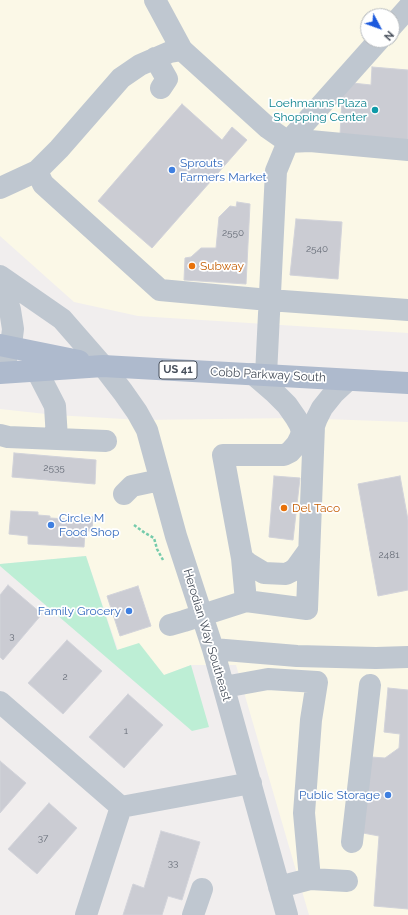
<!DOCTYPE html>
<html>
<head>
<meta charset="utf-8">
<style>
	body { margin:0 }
	#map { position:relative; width:408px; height:915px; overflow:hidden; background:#f1eeee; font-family:Raleway,sans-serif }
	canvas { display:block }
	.north { position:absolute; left:360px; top:8px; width:40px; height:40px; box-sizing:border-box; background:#fff; border:1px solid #b5b9bd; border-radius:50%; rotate:131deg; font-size:11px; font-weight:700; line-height:16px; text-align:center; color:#474f5b }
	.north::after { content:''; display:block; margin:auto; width:14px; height:18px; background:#1c5add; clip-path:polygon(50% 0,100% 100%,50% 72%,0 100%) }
</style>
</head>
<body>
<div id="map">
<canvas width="408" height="915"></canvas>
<div class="north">N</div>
</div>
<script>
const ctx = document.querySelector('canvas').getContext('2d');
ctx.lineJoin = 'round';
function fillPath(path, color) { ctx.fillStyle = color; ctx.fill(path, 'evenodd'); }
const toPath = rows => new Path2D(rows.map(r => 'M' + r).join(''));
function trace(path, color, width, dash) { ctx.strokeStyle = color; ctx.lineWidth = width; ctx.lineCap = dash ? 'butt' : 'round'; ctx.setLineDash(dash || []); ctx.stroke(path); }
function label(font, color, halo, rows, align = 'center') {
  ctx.font = font + ' Raleway,sans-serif'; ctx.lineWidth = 3.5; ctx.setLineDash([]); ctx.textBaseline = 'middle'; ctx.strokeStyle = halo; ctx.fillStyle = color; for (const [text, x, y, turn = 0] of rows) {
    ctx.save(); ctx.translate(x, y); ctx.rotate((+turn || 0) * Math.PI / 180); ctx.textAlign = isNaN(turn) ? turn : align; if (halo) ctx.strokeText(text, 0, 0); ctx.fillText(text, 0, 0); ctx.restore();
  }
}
fillPath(toPath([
	[0,0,408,0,408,333,138,316,74,302,0,236],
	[368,16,392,16,392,40,368,40],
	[0,409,55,415,141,420,296,418,408,422,408,915,309,915,236,665,191,665,164,675,139,644,118,650,86,556,0,564]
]), '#fbf8e7');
fillPath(toPath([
	[86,556,117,650,139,643,164,675,191,665,209,727,192,731,0,566,0,564]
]), '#bdeed5');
const building = toPath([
	[372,67,408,70,408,140,340,135,343,82,371,85,372,67],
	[182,104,222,140,232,127,247,140,152,248,98,201,182,104],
	[237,202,250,204,246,284,184,280,185,258,191,257,201,248,216,248,219,217,230,206,236,207,237,202],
	[296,219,342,222,338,279,290,275,296,219],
	[14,453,96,460,95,484,12,477,14,453],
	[274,476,300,478,293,540,269,537,274,476],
	[400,476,408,520,408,590,378,596,358,484,400,476],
	[11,511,38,512,38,515,50,516,50,518,67,519,67,517,78,518,78,516,93,517,92,531,85,531,84,547,28,544,28,536,9,534,11,511],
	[8,585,42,614,3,660,0,657,0,595,8,585],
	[138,586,151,626,120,636,107,596,138,586],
	[67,640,102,671,63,714,28,683,67,640],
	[388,688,408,690,408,909,374,906,379,836,363,833,371,757,385,758,399,748,400,734,384,732,388,688],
	[128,694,163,725,124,768,89,737,128,694],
	[0,761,26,783,0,813,0,761],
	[49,803,77,828,37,874,8,849,49,803],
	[161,831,200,842,182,900,168,896,162,915,123,915,133,884,144,888,161,831]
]);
fillPath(building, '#cbccd3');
trace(building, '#d2d3da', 1);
trace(toPath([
	[134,525,145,533,154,538,157,549,163,560]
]), '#75cbab', 2.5, [3, 2]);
trace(toPath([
	[155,0,182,50,268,128,288,142,310,141,408,150],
	[392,26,408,8],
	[155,58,167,79,161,88],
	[37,171,43,184,160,290,269,300,408,310],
	[0,188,37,171,59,149,121,78,140,65,170,52,182,50],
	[0,276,62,319,103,366,123,392,137,412,147,430,176,536,213,649,287,915],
	[0,286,7,300,10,310,13,329,12,337,10,347,7,356,0,367],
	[37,371,55,406,57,439],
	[266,375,276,171,288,142,379,40],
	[0,435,8,437,106,441],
	[124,494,132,486,160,480],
	[242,558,249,564,264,573,286,574,292,571,296,568,309,550],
	[246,601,242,558,223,455,284,455,290,452,297,444,300,438,302,432,300,425,296,418,287,405,275,393,253,374],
	[170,625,184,621,246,601,307,609,314,426,317,418,322,408,334,393,348,380],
	[213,649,297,656,376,658,408,657],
	[224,687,268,679,317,682,311,720,304,813,310,879],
	[0,702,121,807],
	[121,807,251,783],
	[352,842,370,685],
	[279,887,310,879,347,881],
	[86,915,121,807],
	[193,915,202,889]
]), '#bfc7d0', 22);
trace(toPath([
	[0,345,79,361],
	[0,373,103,366,408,383]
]), '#aebacd', 22);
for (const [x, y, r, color] of [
	[375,110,4,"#0f9aa8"],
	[172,170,4,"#3f7fe0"],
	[192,266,4,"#e8710a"],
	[284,508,4,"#e8710a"],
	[51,525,4,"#3f7fe0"],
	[129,611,4,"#3f7fe0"],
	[388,795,4,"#3f7fe0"]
]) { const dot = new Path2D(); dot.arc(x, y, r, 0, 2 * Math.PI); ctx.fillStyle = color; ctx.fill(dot); trace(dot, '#fff', 1.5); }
label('10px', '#686e79', null, [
	["2550",233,233],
	["2540",317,249],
	["2535",54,468],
	["2481",389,555],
	["3",12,636],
	["2",65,677],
	["1",126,731],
	["37",43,838],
	["33",173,863]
]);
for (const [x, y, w] of [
	[178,370,38]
]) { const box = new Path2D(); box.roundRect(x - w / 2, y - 9, w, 18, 3); ctx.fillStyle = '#fff'; ctx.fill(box); trace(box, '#474f5b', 1); }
label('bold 11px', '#474f5b', null, [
	["US 41",178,370]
]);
label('12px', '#0d838f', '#fff', [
	["Loehmanns Plaza",367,103],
	["Shopping Center",367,117]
], 'right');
label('12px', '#366cbe', '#fff', [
	["Sprouts",180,163],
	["Farmers Market",180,177],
	["Circle M",59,518],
	["Food Shop",59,532],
	["Family Grocery",121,611,"right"],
	["Public Storage",380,795,"right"]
], 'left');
label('12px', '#c56008', '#fff', [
	["Subway",200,266],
	["Del Taco",292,508]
], 'left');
label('12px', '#474f5b', '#fff', [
	["Cobb Parkway South",268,375,3],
	["Herodian Way Southeast",207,635,73]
]);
</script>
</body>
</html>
